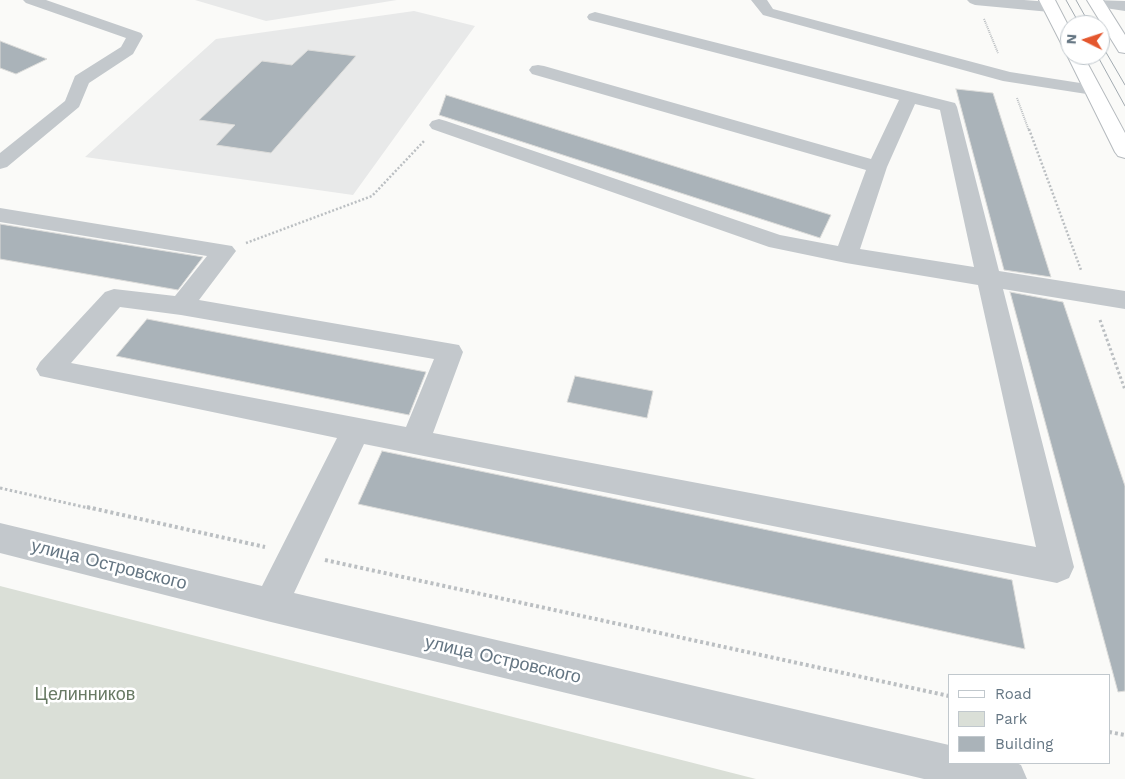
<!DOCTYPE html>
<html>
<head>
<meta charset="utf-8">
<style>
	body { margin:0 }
	#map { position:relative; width:1125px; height:779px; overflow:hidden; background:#fafaf8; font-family:"Work Sans",sans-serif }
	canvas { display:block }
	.legend { position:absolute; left:948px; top:674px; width:162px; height:90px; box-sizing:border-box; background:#fff; border:1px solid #c1c8cd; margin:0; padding:6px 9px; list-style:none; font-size:15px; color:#657683 }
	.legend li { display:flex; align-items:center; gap:10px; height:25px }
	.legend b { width:25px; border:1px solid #c1c8cd }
	.north { position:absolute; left:1060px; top:15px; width:50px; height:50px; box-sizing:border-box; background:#fff; border:1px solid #c1c8cd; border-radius:50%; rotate:274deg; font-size:14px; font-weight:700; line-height:20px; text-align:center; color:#657683 }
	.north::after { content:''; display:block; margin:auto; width:18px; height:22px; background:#e4572e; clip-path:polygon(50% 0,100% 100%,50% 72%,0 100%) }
</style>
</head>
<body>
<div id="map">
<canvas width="1125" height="779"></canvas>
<ul class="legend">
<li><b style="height:6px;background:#fff"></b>Road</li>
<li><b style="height:14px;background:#dadfd7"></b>Park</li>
<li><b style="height:14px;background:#aab3b9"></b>Building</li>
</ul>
<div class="north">N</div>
</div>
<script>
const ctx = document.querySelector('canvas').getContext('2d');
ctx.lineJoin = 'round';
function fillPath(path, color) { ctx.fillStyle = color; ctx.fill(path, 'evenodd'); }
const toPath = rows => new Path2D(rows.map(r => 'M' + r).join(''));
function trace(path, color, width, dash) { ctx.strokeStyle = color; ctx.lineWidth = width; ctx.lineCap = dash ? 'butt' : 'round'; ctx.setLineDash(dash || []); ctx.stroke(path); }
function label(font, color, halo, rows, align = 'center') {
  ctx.font = font + ' "Work Sans",sans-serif'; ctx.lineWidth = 5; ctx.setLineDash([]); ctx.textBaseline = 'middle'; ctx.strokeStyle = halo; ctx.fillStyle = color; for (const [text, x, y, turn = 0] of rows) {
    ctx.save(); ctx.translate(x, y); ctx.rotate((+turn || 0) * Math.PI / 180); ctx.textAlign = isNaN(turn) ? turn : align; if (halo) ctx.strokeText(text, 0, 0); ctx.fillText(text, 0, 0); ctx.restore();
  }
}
fillPath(toPath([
	[195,0,397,0,266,21],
	[414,11,475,26,353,195,85,157,216,39]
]), '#e8e9e9');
fillPath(toPath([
	[0,586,756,779,0,779]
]), '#dadfd7');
const building = toPath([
	[0,41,47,59,16,74,0,68,0,41],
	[308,50,356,56,271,153,216,145,235,125,199,120,262,61,292,65,308,50],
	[956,89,993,93,1051,277,1004,270,956,89],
	[446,95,831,215,820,238,439,115,446,95],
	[0,224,140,247,203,257,178,290,0,259,0,224],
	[1010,292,1063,302,1125,486,1125,691,1118,692,1010,292],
	[147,319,426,372,409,415,116,356,147,319],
	[575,376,653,391,647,418,567,402,575,376],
	[382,451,1012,580,1025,649,358,504,382,451]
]);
fillPath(building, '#aab3b9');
trace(building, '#dcdcda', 1);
const major = toPath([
	[1039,0,1055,0,1070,29,1070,50,1064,48,1062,45,1039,0],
	[1087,0,1103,0,1125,35,1125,53,1119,52,1087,0],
	[1069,51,1070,55,1083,55,1125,133,1125,158,1118,156,1115,152,1067,55,1069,51]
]);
trace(major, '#b5babe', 2);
trace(toPath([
	[984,19,998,53],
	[1017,98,1029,131]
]), '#bbbfc2', 2, [1, 1]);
trace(toPath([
	[1029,129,1081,270],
	[246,243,372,196,425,140]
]), '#bbbfc2', 2.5, [2, 2]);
trace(toPath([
	[1100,320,1125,390],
	[0,488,93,509]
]), '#bbbfc2', 3, [2.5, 2.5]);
trace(toPath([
	[87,507,265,547],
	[325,560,949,696],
	[1109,732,1125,735]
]), '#bbbfc2', 4, [3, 3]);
fillPath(toPath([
	[23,0,46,0,141,33,143,36,133,54,89,83,79,107,7,167,0,169,0,153,65,101,75,76,121,47,126,38,26,3,23,0],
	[751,0,767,0,773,9,1010,72,1093,85,1099,86,1102,90,1099,94,1093,95,1003,81,763,15,751,0],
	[967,0,1024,0,1050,2,1055,4,1058,7,1055,10,1050,12,975,5,970,3,967,0],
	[1092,0,1125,1,1125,11,1092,6,1089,3,1092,0],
	[595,12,955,103,957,107,999,271,1125,291,1125,309,1003,289,1074,567,1069,578,1057,583,364,444,294,593,949,745,949,763,1016,763,1021,765,1027,779,924,779,271,622,0,553,0,523,262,586,337,438,40,376,36,369,40,362,105,292,114,289,175,296,207,256,0,222,0,208,232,246,236,251,199,300,459,345,463,352,433,433,1036,547,978,285,846,263,769,247,432,129,429,125,432,121,439,119,446,121,780,235,838,246,866,170,532,74,529,70,532,66,538,65,544,66,871,159,899,100,589,20,587,17,589,14,595,12],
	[915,104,940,110,974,267,860,249,887,167,915,104],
	[120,307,181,315,434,359,406,427,71,363,120,307]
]), '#c3c8cc');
fillPath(major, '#fff');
trace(toPath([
	[1066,0,1080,25],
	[1076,0,1090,25],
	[1100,42,1125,85],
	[1097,55,1125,106]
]), '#a2aab0', 1);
label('18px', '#657683', '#fff', [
	["улица Островского",109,565,14],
	["улица Островского",503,660,13]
]);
label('18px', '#687a64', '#fff', [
	["Целинников",85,695]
]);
</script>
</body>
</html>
